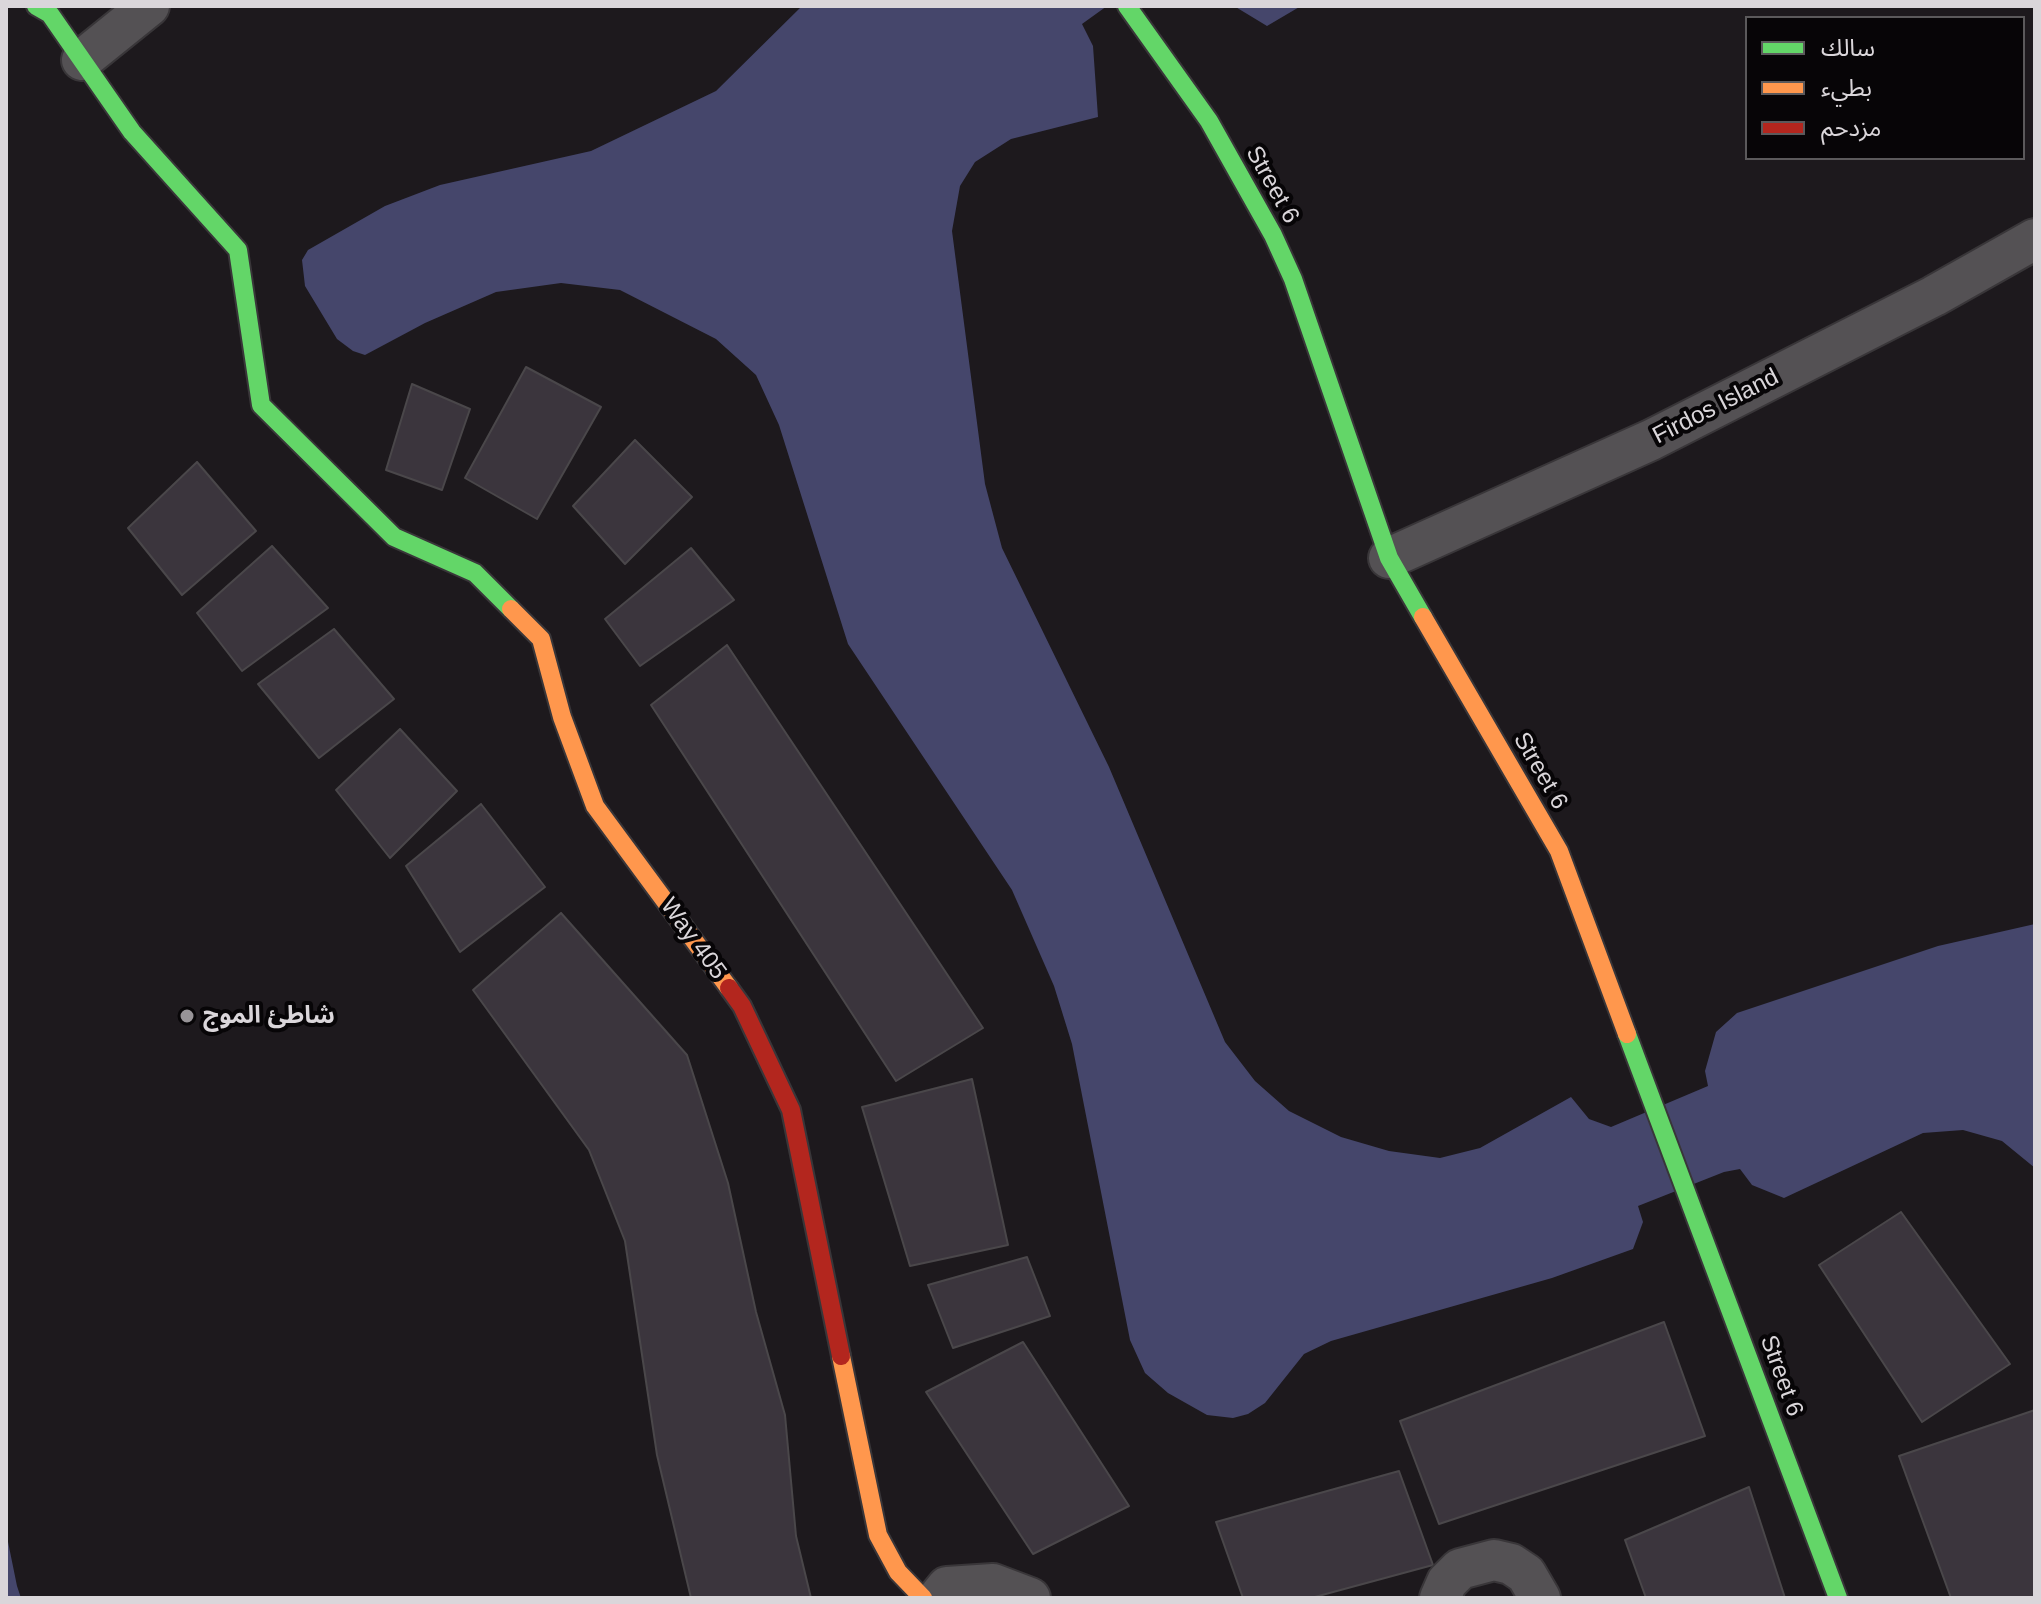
<!DOCTYPE html>
<html>
<head>
<meta charset="utf-8">
<style>
	body { margin:0 }
	#map { position:relative; width:2041px; height:1604px; overflow:hidden; background:#1d191d; font-family:Arial,"Noto Sans Arabic",sans-serif }
	canvas { display:block }
	.frame { position:absolute; inset:0; border:8px solid #dad6da; pointer-events:none }
	.legend { position:absolute; left:1745px; top:16px; width:280px; height:144px; box-sizing:border-box; background:#070507; border:2px solid #5b595b; margin:0; padding:10px 14px; list-style:none; font-size:24px; color:#dad6da }
	.legend li { display:flex; align-items:center; gap:16px; height:40px }
	.legend b { width:40px; border:2px solid #5b595b }
</style>
</head>
<body>
<div id="map">
<canvas width="2041" height="1604"></canvas>
<div class="frame"></div>
<ul class="legend">
<li><b style="height:10px;background:#63d668"></b>سالك</li>
<li><b style="height:10px;background:#ff974d"></b>بطيء</li>
<li><b style="height:10px;background:#b3261e"></b>مزدحم</li>
</ul>
</div>
<script>
const ctx = document.querySelector('canvas').getContext('2d');
ctx.lineJoin = 'round';
function fillPath(path, color) { ctx.fillStyle = color; ctx.fill(path, 'evenodd'); }
const toPath = rows => new Path2D(rows.map(r => 'M' + r).join(''));
function trace(path, color, width, dash) { ctx.strokeStyle = color; ctx.lineWidth = width; ctx.lineCap = dash ? 'butt' : 'round'; ctx.setLineDash(dash || []); ctx.stroke(path); }
function label(font, color, halo, rows, align = 'center') {
  ctx.font = font + ' Arial,"Noto Sans Arabic",sans-serif'; ctx.lineWidth = 8; ctx.setLineDash([]); ctx.textBaseline = 'middle'; ctx.strokeStyle = halo; ctx.fillStyle = color; for (const [text, x, y, turn = 0] of rows) {
    ctx.save(); ctx.translate(x, y); ctx.rotate((+turn || 0) * Math.PI / 180); ctx.textAlign = isNaN(turn) ? turn : align; if (halo) ctx.strokeText(text, 0, 0); ctx.fillText(text, 0, 0); ctx.restore();
  }
}
fillPath(toPath([
	[802,6,1107,6,1082,24,1093,46,1098,117,1011,139,975,162,960,186,952,231,985,484,1002,548,1109,767,1225,1042,1255,1081,1289,1111,1341,1137,1389,1151,1440,1158,1480,1148,1571,1097,1589,1119,1611,1127,1708,1086,1705,1071,1716,1032,1737,1013,1938,946,2035,924,2035,1168,2002,1141,1963,1130,1923,1133,1784,1198,1752,1185,1740,1169,1724,1172,1638,1206,1643,1222,1633,1249,1552,1278,1331,1341,1304,1354,1265,1403,1248,1414,1233,1418,1207,1415,1168,1393,1145,1373,1130,1340,1072,1044,1054,986,1012,890,848,644,779,425,756,375,716,339,620,290,561,283,496,292,425,323,365,355,353,351,337,339,305,286,302,260,308,250,385,206,440,185,591,151,716,91],
	[1234,6,1301,6,1267,26],
	[6,1532,17,1586,21,1598,6,1598]
]), '#45466b');
const building = toPath([
	[526,367,601,407,537,519,465,478,526,367],
	[412,384,470,409,442,490,386,470,412,384],
	[635,440,692,497,625,564,573,506,635,440],
	[197,462,256,531,182,595,128,528,197,462],
	[272,546,328,608,242,671,197,613,272,546],
	[691,548,734,600,640,666,605,619,691,548],
	[334,629,394,699,319,758,258,684,334,629],
	[727,645,983,1028,896,1081,651,705,727,645],
	[400,729,457,791,390,858,336,790,400,729],
	[481,804,545,887,460,952,406,866,481,804],
	[561,913,687,1055,728,1183,756,1312,785,1415,796,1536,811,1598,691,1598,657,1455,625,1241,589,1150,473,990,561,913],
	[972,1079,1008,1245,910,1266,862,1107,972,1079],
	[1901,1212,2010,1364,1922,1422,1819,1265,1901,1212],
	[1027,1257,1050,1316,953,1348,928,1285,1027,1257],
	[1664,1322,1705,1436,1439,1524,1400,1421,1664,1322],
	[1023,1342,1129,1506,1033,1554,926,1392,1023,1342],
	[2035,1410,2035,1598,1951,1598,1899,1456,2035,1410],
	[1399,1471,1433,1565,1311,1598,1243,1598,1216,1522,1399,1471],
	[1749,1487,1785,1598,1646,1598,1625,1540,1749,1487]
]);
fillPath(building, '#3b353d');
trace(building, '#4a474a', 2);
const street = toPath([
	[82,60,149,6],
	[1389,558,1651,440,1934,296,2035,239],
	[938,1598,947,1587,993,1584,1030,1598],
	[1440,1598,1447,1582,1460,1569,1494,1560,1511,1564,1526,1574,1540,1598]
]);
const fast = toPath([
	[36,6,50,14,132,132,238,250,261,405,394,537,475,573,511,609],
	[1127,6,1209,121,1273,235,1293,279,1389,558,1423,617],
	[1627,1034,1838,1598]
]);
const slow = toPath([
	[511,609,541,639,562,717,595,806,729,988],
	[1423,617,1559,851,1627,1034],
	[841,1356,878,1535,898,1572,923,1598]
]);
const jam = toPath([
	[729,988,742,1006,791,1110,841,1356]
]);
trace(street, '#393639', 44);
trace(fast, '#393639', 22);
trace(slow, '#393639', 22);
trace(jam, '#393639', 22);
trace(street, '#545154', 40);
trace(fast, '#63d668', 18);
trace(slow, '#ff974d', 18);
trace(jam, '#b3261e', 18);
for (const [x, y, r, color] of [
	[187,1016,8,"#989498"]
]) { const dot = new Path2D(); dot.arc(x, y, r, 0, 2 * Math.PI); ctx.fillStyle = color; ctx.fill(dot); trace(dot, '#070507', 3); }
label('24px', '#dad6da', '#070507', [
	["Street 6",1272,185,61],
	["Firdos Island",1716,407,-27],
	["Street 6",1540,771,60],
	["Way 405",693,939,54],
	["Street 6",1781,1376,70]
]);
label('bold 24px', '#dad6da', '#070507', [
	["شاطئ الموج",203,1016]
], 'left');
</script>
</body>
</html>
